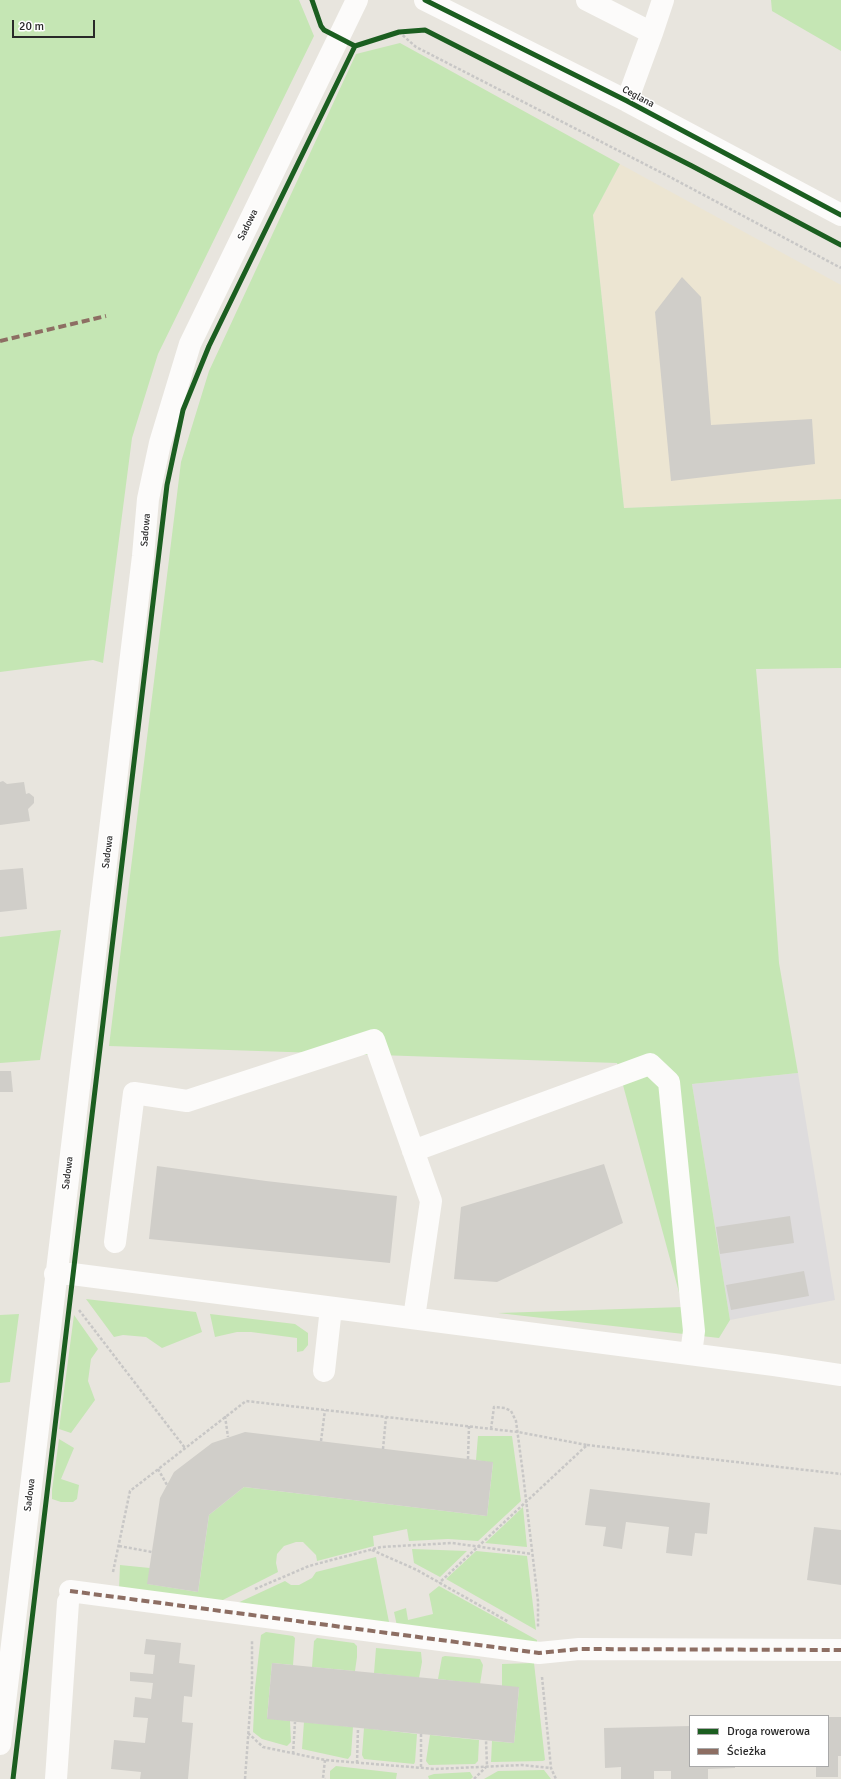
<!DOCTYPE html>
<html>
<head>
<meta charset="utf-8">
<style>
	body { margin:0 }
	#map { position:relative; width:841px; height:1779px; overflow:hidden; background:#e8e5de; font-family:Signika,sans-serif }
	canvas { display:block }
	.legend { position:absolute; left:689px; top:1715px; width:140px; height:52px; box-sizing:border-box; background:#fff; border:1px solid #a9a9a9; margin:0; padding:5px 7px; list-style:none; font-size:12px; color:#292929 }
	.legend li { display:flex; align-items:center; gap:8px; height:20px }
	.legend b { width:20px; border:1px solid #a9a9a9 }
	.scale { position:absolute; left:12px; top:20px; width:83px; height:18px; box-sizing:border-box; border:2px solid #292929; border-top:0; padding-left:5px; font-size:12px; line-height:14px; white-space:nowrap; color:#292929; -webkit-text-stroke:3px #fff; paint-order:stroke }
</style>
</head>
<body>
<div id="map">
<canvas width="841" height="1779"></canvas>
<ul class="legend">
<li><b style="height:5px;background:#1b5e20"></b>Droga rowerowa</li>
<li><b style="height:5px;background:#8d6e63"></b>Ścieżka</li>
</ul>
<div class="scale">20 m</div>
</div>
<script>
const ctx = document.querySelector('canvas').getContext('2d');
ctx.lineJoin = 'round';
function fillPath(path, color) { ctx.fillStyle = color; ctx.fill(path, 'evenodd'); }
const toPath = rows => new Path2D(rows.map(r => 'M' + r).join(''));
function trace(path, color, width, dash) { ctx.strokeStyle = color; ctx.lineWidth = width; ctx.lineCap = dash ? 'butt' : 'round'; ctx.setLineDash(dash || []); ctx.stroke(path); }
function label(font, color, halo, rows, align = 'center') {
  ctx.font = font + ' Signika,sans-serif'; ctx.lineWidth = 3; ctx.setLineDash([]); ctx.textBaseline = 'middle'; ctx.strokeStyle = halo; ctx.fillStyle = color; for (const [text, x, y, turn = 0] of rows) {
    ctx.save(); ctx.translate(x, y); ctx.rotate((+turn || 0) * Math.PI / 180); ctx.textAlign = isNaN(turn) ? turn : align; if (halo) ctx.strokeText(text, 0, 0); ctx.fillText(text, 0, 0); ctx.restore();
  }
}
fillPath(toPath([
	[798,1073,835,1300,730,1320,692,1084]
]), '#dedcdd');
fillPath(toPath([
	[620,164,841,285,841,499,624,508,593,215]
]), '#ece5d2');
fillPath(toPath([
	[0,0,299,0,314,36,158,354,132,438,103,663,93,660,0,672],
	[771,0,841,0,841,51,772,11],
	[400,43,620,164,593,215,624,508,841,499,841,668,756,669,769,818,779,963,798,1073,692,1084,730,1320,719,1338,498,1313,683,1307,617,1063,109,1046,181,462,209,371,356,54],
	[61,930,40,1060,0,1063,0,937],
	[86,1299,196,1312,202,1332,162,1348,146,1337,123,1335,114,1337],
	[19,1314,10,1382,0,1383,0,1315],
	[210,1314,295,1324,308,1333,308,1345,303,1351,297,1352,297,1338,251,1332,237,1332,215,1337],
	[74,1315,98,1349,91,1359,88,1381,95,1400,71,1433,59,1429],
	[478,1436,512,1436,521,1501,478,1541,448,1539,409,1541,407,1529,373,1536,374,1546,317,1561,316,1555,303,1542,296,1542,284,1546,277,1554,276,1563,278,1572,217,1603,119,1589,120,1565,150,1568,148,1584,198,1592,209,1515,244,1487,487,1516,493,1463,476,1460],
	[59,1439,74,1448,61,1479,79,1485,77,1499,73,1502,61,1502,52,1499,52,1490],
	[523,1507,527,1547,485,1543],
	[412,1549,467,1551,440,1577,414,1563],
	[476,1551,527,1556,536,1630,446,1579],
	[376,1557,390,1627,231,1606,285,1581,291,1585,299,1585,312,1578,316,1572],
	[439,1586,537,1640,537,1646,397,1626,394,1612,406,1608,408,1620,433,1614,429,1594],
	[266,1632,293,1636,295,1638,293,1665,272,1663,267,1718,290,1721,291,1742,287,1746,262,1739,253,1732,255,1688,261,1635],
	[317,1638,354,1643,357,1646,357,1657,355,1671,312,1667,314,1641],
	[376,1648,421,1652,422,1662,419,1678,374,1673],
	[445,1656,480,1659,483,1665,480,1684,438,1679,442,1657],
	[534,1663,545,1760,543,1761,491,1762,492,1741,514,1743,519,1688,502,1686,502,1664],
	[304,1722,353,1727,351,1755,348,1759,302,1749],
	[364,1728,417,1734,415,1762,414,1764,364,1759,362,1755],
	[430,1735,479,1740,478,1761,475,1764,429,1765,426,1761],
	[336,1766,397,1773,396,1779,330,1779,330,1771],
	[544,1770,551,1779,484,1779,498,1771],
	[470,1772,473,1777,471,1779,429,1779,428,1776,434,1774]
]), '#c5e6b4');
fillPath(toPath([
	[682,277,701,297,711,425,812,419,815,464,671,481,655,312],
	[3,781,7,784,24,782,26,794,29,793,34,797,34,803,28,809,30,821,0,825,0,782],
	[23,868,27,909,0,912,0,870],
	[0,1071,11,1071,13,1092,0,1092],
	[604,1164,623,1223,497,1282,454,1279,461,1207],
	[157,1166,266,1181,397,1196,390,1263,149,1239],
	[790,1216,794,1243,720,1254,716,1227],
	[804,1271,809,1296,731,1310,726,1285],
	[245,1432,493,1462,487,1516,244,1487,209,1515,198,1592,147,1584,160,1498,174,1472,212,1443],
	[590,1489,710,1503,707,1534,695,1533,692,1556,666,1553,669,1527,626,1522,622,1549,603,1546,606,1527,585,1525],
	[814,1527,841,1530,841,1585,807,1580],
	[146,1639,181,1643,179,1663,195,1665,192,1697,184,1696,182,1722,193,1723,188,1779,140,1779,141,1772,111,1769,114,1740,145,1743,148,1718,133,1717,135,1697,151,1699,153,1683,130,1681,130,1672,153,1674,155,1655,144,1654],
	[272,1663,519,1687,514,1743,267,1719],
	[828,1717,841,1717,841,1756,838,1756,838,1777,816,1777,816,1766,828,1766],
	[690,1726,690,1766,735,1766,735,1768,708,1769,708,1779,671,1779,671,1771,654,1771,654,1779,621,1779,621,1767,605,1768,604,1728]
]), '#d0cec9');
trace(toPath([
	[399,32,416,47,670,177,841,268],
	[79,1310,185,1448],
	[225,1416,228,1437],
	[491,1429,494,1407,505,1408,511,1411,516,1421,523,1474,538,1601,538,1628],
	[321,1441,325,1410],
	[587,1445,841,1474],
	[383,1449,386,1417],
	[468,1459,469,1426],
	[158,1469,167,1485],
	[119,1546,152,1552],
	[372,1550,417,1570,509,1622],
	[113,1572,130,1491,246,1401,518,1432,587,1445,439,1583],
	[255,1589,309,1566,381,1547,452,1543,532,1554],
	[542,1677,551,1768,556,1779],
	[248,1733,263,1747,325,1760,435,1769,522,1765,551,1768],
	[293,1754,295,1722],
	[325,1760,323,1778,325,1779],
	[357,1763,358,1728],
	[421,1767,421,1734],
	[245,1779,252,1683,252,1640],
	[474,1779,487,1766,486,1740]
]), '#c8c7c6', 2.5, [3, 2]);
trace(toPath([
	[425,0,627,101,841,215],
	[587,0,652,33,663,0],
	[627,101,652,33],
	[413,1151,650,1064,669,1082,694,1331,691,1354],
	[115,1242,134,1093,187,1101,374,1040,431,1201,414,1318],
	[55,1274,72,1274,774,1365,841,1375],
	[324,1371,331,1308],
	[70,1591,539,1653,579,1649,841,1650],
	[0,1744,143,556,148,499,160,443,190,344,357,0],
	[56,1779,68,1602]
]), '#fcfbfa', 22);
trace(toPath([
	[0,341,106,316],
	[70,1591,539,1653,579,1649,841,1650]
]), '#8d6e63', 4, [8, 4]);
trace(toPath([
	[312,0,321,26,324,30,355,46,399,32,425,30,692,166,841,245],
	[425,0,627,101,841,215],
	[13,1779,167,485,183,410,209,346,355,46]
]), '#1b5e20', 5);
label('10px', '#292929', '#fff', [
	["Ceglana",638,97,28],
	["Sadowa",248,225,-64],
	["Sadowa",146,530,-85],
	["Sadowa",108,852,-83],
	["Sadowa",68,1173,-83],
	["Sadowa",30,1495,-83]
]);
</script>
</body>
</html>
